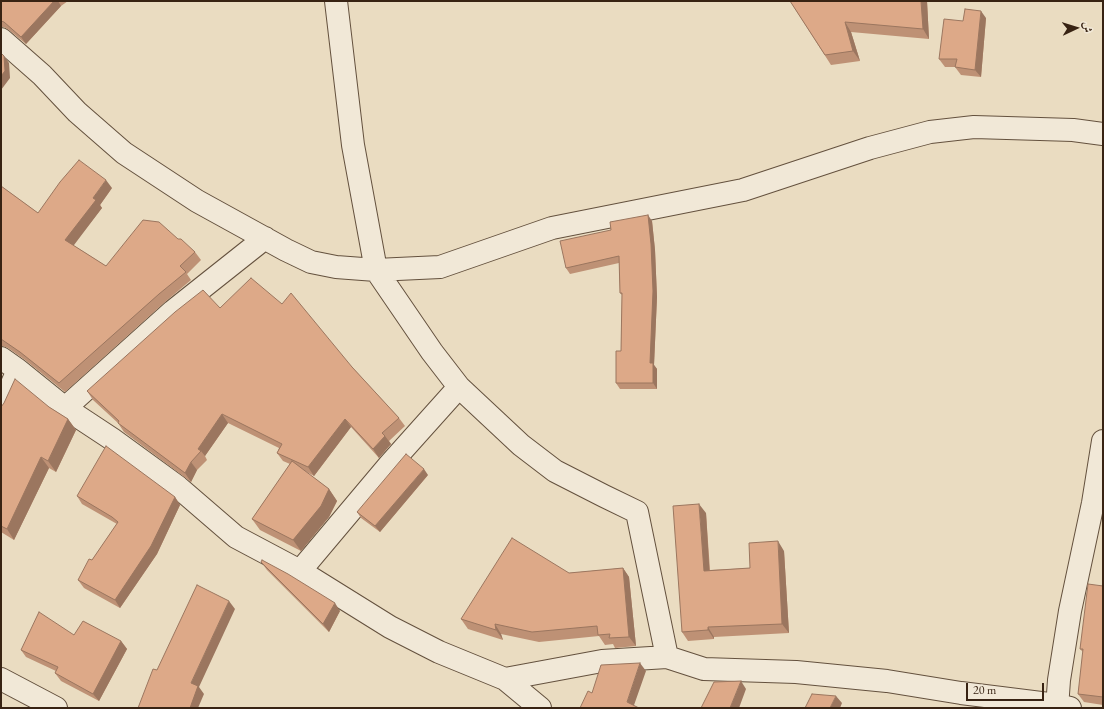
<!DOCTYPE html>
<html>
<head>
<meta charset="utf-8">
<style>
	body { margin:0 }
	#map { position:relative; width:1104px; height:709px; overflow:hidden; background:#eadcc1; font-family:"EB Garamond",Amiri,serif }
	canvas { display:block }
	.frame { position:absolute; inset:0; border:2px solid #382313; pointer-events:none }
	.north { position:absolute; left:1056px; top:8px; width:40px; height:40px; -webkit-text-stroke:3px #f1e8d7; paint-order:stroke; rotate:86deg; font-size:11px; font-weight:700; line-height:16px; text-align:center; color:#382313 }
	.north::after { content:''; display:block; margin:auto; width:14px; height:18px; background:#382313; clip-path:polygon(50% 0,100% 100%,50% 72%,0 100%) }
	.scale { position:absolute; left:966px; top:683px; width:78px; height:18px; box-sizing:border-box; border:2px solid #382313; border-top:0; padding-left:5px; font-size:12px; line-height:14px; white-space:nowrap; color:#382313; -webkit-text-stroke:3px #f1e8d7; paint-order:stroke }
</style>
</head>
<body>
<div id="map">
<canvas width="1104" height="709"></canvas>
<div class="frame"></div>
<div class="north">ش</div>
<div class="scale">20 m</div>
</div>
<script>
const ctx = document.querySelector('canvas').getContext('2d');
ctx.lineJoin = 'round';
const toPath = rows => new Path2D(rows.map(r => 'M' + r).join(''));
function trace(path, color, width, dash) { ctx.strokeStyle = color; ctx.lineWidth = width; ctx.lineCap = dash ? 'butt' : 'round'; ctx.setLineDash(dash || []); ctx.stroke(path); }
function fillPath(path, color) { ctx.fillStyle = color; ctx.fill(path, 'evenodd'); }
const minor = toPath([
	[336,1,353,145,376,270,432,352,459,387,521,445,555,471,604,496,637,512,667,657],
	[1,39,42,75,77,112,124,153,197,201,286,250,311,262,336,267,376,270,440,267,552,228,743,190,870,148,930,132,974,127,1073,130,1103,134],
	[1,358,18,370,65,408,112,439,178,487,236,537,300,571,390,627,439,652,505,679,540,708],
	[65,408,173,311,265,238],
	[1,409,18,370],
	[300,571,390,464,459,387],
	[1,679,56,708],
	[505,679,602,661,667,657,704,669,796,672,887,681,961,693,1057,705,1070,708]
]);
const tertiary = toPath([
	[1057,708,1059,680,1070,611,1093,503,1103,441]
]);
trace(minor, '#64513e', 24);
trace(tertiary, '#64513e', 24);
trace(minor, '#f1e8d7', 22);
trace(tertiary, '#f1e8d7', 22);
fillPath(toPath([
	[1,1,68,1,61,6,26,44,9,30,4,27,1,27],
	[790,1,927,1,929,39,851,32,860,61,831,65],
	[986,18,981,77,961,75,955,67,945,67,939,59,963,21],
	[1,186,38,213,112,188,100,205,102,208,73,245,106,266,178,239,195,252,201,260,187,274,191,280,165,302,65,392,25,360,8,348,3,346,1,346],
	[652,221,655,250,657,297,654,365,657,369,657,389,620,389,616,383,621,351,622,295,620,293,619,263,570,274,566,268,611,230],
	[220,308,352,367,399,418,405,426,389,441,391,444,379,458,351,427,314,476,305,471,329,489,337,501,329,517,301,551,260,530,252,519,290,464,283,461,277,453,279,448,228,423,205,456,207,460,197,470,191,482,124,432,118,423,93,400,87,391],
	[1,407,49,407,68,419,76,430,56,472,49,468,14,540,1,532],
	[428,475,380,532,361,518,357,512],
	[77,496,175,497,180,505,157,554,120,608,84,588,78,580,117,524,82,504],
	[706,513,710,570,750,568,784,551,789,633,714,637,714,639,688,641,682,632],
	[261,562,340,611,329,632,267,570],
	[623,568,629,577,636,646,615,648,613,644,605,645,599,636,539,642,501,634,503,640,468,629,461,619,569,573],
	[1103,586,1103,705,1084,702,1078,694,1083,652,1080,649],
	[74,635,121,641,127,649,99,701,61,681,55,673,56,671,26,657,21,650]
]), '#be9175');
fillPath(toPath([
	[54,1,58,1,61,6,26,44,21,37],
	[921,1,927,1,929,39,923,29],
	[981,11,986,18,981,77,975,70],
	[845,22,851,32,860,61,853,51],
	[4,56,9,63,10,78,1,90,1,76],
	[106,180,112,188,100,205,102,208,71,249,65,240,93,198],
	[648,215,652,221,655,250,657,297,654,365,657,369,657,389,653,383,650,363],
	[222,414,228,423,205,456,201,451,198,449],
	[68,419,76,430,56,472,48,461],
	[345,419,351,427,314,476,308,467],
	[385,436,391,444,379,458,373,449],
	[41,457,49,468,14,540,7,529],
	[191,462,197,470,191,482,185,473],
	[424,469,428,475,380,532,375,526],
	[329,489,337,501,329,517,301,551,293,540],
	[175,497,180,505,157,554,120,608,115,600],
	[699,504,706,513,710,580,704,571],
	[778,541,784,551,789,633,782,624],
	[623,568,629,577,636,646,629,637],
	[229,601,235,609,199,687,204,694,198,708,190,708,191,683],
	[335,603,340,611,329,632,323,624],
	[495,624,501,634,503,640,496,630],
	[708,627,714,637,714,639,708,630],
	[121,641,127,649,99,701,93,694],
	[640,663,646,671,633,708,627,702],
	[741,681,746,689,739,708,730,708],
	[836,696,842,703,840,708,830,708]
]), '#9b765f');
const building = toPath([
	[1,1,54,1,21,37,4,22,1,21,1,1],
	[790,1,921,1,923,29,845,22,853,51,825,55,790,1],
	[965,9,981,11,975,70,955,67,957,59,939,59,944,19,963,21,965,9],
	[1,53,4,56,5,71,1,76,1,53],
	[79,160,106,180,93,198,96,200,65,240,106,266,143,220,159,222,178,239,181,239,195,252,180,266,186,272,159,294,59,383,20,352,1,339,1,186,38,213,60,182,79,160],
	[648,215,651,244,653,291,650,363,653,363,653,383,616,383,616,351,621,351,622,293,620,293,619,256,566,268,560,241,611,230,610,222,648,215],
	[251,278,282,304,291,293,352,367,399,418,382,433,385,436,373,449,345,419,308,467,277,453,282,444,222,414,198,449,201,451,191,462,185,473,118,423,119,421,87,391,175,312,203,290,220,308,251,278],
	[15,379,49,407,68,419,48,461,41,457,7,529,1,526,1,407,4,403,15,379],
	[106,446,175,497,151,546,115,600,78,580,89,559,92,560,118,522,112,517,77,496,106,446],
	[406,454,424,469,375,526,357,512,406,454],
	[292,461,329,489,321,506,293,540,252,519,292,461],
	[699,504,704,571,750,568,749,543,778,541,782,624,708,627,708,630,682,632,673,506,699,504],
	[512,538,569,573,623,568,629,637,609,638,610,634,598,635,597,626,532,632,495,624,496,630,461,619,512,538],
	[262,560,288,574,335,603,323,624,261,562,262,560],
	[1088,584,1103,586,1103,697,1078,694,1083,649,1080,649,1088,584],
	[197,585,229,601,191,683,198,686,190,708,138,708,153,669,157,670,197,585],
	[39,612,74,635,83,621,121,641,93,694,55,673,58,667,21,650,39,612],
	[640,663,627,702,639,708,580,708,588,691,592,693,601,665,640,663],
	[741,681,730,708,701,708,714,682,741,681],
	[812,694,836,696,830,708,805,708,812,694]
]);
fillPath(building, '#dda988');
trace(building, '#9b765f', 1);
</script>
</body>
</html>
